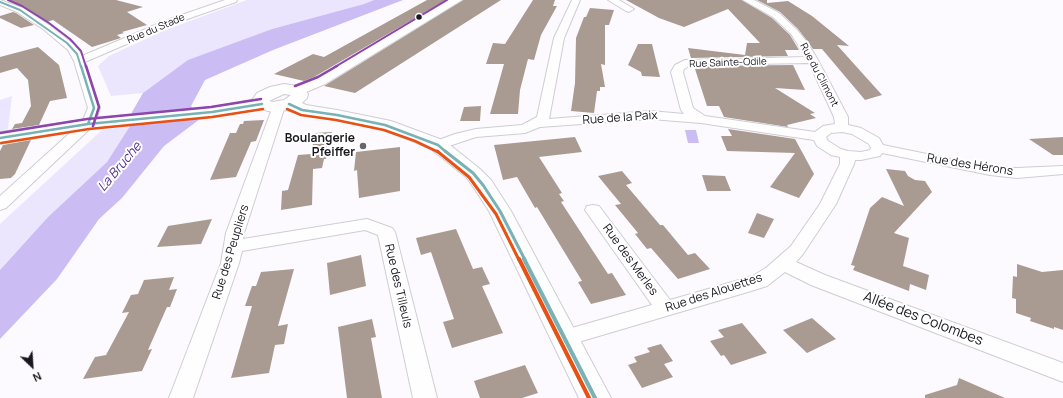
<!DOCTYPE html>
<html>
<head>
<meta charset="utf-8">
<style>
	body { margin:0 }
	#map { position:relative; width:1063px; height:398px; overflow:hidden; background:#fcfafe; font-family:Manrope,sans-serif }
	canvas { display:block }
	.north { position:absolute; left:12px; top:346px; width:40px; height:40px; -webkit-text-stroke:3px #fff; paint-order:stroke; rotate:155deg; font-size:11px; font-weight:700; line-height:16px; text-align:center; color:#18161f }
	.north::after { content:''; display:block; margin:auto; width:14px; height:18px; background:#18161f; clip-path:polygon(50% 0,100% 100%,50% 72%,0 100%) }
</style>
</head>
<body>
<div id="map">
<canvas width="1063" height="398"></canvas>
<div class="north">N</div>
</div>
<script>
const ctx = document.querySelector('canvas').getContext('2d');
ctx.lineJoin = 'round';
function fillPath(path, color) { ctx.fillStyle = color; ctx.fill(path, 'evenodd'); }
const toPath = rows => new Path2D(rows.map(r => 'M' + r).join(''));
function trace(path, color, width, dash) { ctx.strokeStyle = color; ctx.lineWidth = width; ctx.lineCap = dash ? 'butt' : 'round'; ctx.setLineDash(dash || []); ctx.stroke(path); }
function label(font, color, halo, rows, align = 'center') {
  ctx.font = font + ' Manrope,sans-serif'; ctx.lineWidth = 4; ctx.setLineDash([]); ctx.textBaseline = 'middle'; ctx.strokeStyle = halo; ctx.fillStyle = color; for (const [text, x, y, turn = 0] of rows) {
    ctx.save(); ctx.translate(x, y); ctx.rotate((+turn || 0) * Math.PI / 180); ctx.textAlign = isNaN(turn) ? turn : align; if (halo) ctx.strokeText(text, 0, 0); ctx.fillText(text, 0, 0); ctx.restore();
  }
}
fillPath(toPath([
	[247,0,374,0,364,4,272,29,189,60,143,93,111,96,98,66,109,56,163,31],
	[12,96,8,129,0,131,0,100],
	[130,126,107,162,48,217,0,270,0,224,102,130]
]), '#ebe5fd');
fillPath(toPath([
	[374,0,403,0,273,50,205,80,191,106,200,119,164,146,122,198,99,219,57,279,0,339,0,270,48,217,107,162,130,126,132,112,143,93,188,60,272,29,364,4],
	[685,130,696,130,699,143,688,143]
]), '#ccbcf4');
fillPath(toPath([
	[8,0,116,0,143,7,127,12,147,25,122,32,124,33,117,35,121,38,92,47,53,20,47,22,24,7],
	[427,0,446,0,314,77,304,81,274,74,313,54,324,57],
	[463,0,501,0,355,93,324,86],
	[533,0,555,0,553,6,557,6,541,35,534,60,528,59,520,90,518,114,490,114,504,64,486,64,493,43,505,44],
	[626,0,742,0,772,18,790,35,799,50,785,50,788,56,691,58,688,48,745,55,747,43,760,43,728,9,684,27,659,18],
	[757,0,767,0,767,3,788,1,812,16,849,46,837,45,882,95,865,100,822,49,813,49,798,29,780,12],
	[590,8,614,10,609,25,605,25,605,65,601,64,605,87,600,87,600,91,597,91,594,113,571,111,575,83,576,38,584,17,586,17],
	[13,12,16,13,34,25,21,28,0,18,0,16],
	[638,44,652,44,660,77,642,76,641,72,628,65],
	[38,47,59,65,67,98,50,101,39,125,12,129,15,124,22,123,31,106,28,80,17,68,0,73,0,57],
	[793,65,805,90,775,88,815,113,810,114,816,118,787,125,788,127,724,117,719,106,707,106,694,66],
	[481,106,480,121,460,121,464,107],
	[264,120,256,141,251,142,236,177,210,180,230,133,236,133,240,124,243,124,244,121],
	[728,129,795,139,814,174,799,198,770,187,795,153,727,151,721,136,732,136],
	[332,132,326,159,324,159,322,168,313,169,312,205,281,210,282,191,288,190,298,155,311,154,315,133],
	[575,137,582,152,539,157,562,193,559,194,564,201,561,202,608,274,612,273,626,295,591,304,578,282,582,281,537,207,535,208,517,177,503,180,494,145],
	[1063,137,1063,155,1053,155,1029,139],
	[31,140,15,174,11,178,0,179,0,151,3,145],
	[400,147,400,191,359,198,357,170,354,171,356,152],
	[886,169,905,171,908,176,915,180,925,181,932,192,894,233,909,238,903,266,929,275,926,290,910,284,909,291,853,270,855,266,851,265,870,208,882,197,904,206],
	[622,171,632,183,626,185,660,225,663,225,688,255,695,253,710,269,678,279,651,248,647,249,635,234,638,233,615,205,621,204,598,176],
	[702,175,725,176,731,191,707,191],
	[757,213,774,219,764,238,748,233],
	[212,219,201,244,157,247,168,226],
	[456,229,473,269,482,267,490,284,482,286,503,333,452,348,443,322,454,319,431,252,421,255,416,238],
	[361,255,366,286,330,295,327,263],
	[1017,264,1042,272,1063,270,1063,330,1054,327,1054,329,1030,321,1031,318,1016,313,1016,299,1012,298,1013,276,1017,277],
	[294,269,278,326,288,324,284,344,275,345,269,373,231,378,252,306,245,306,252,286,256,286,261,272],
	[174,277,169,290,177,289,170,307,167,307,148,350,152,349,142,371,83,379,95,357,106,355,129,312,122,313,131,295,138,294,144,280],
	[812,318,836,339,807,353,783,330],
	[372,319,376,337,371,338,382,398,347,398,338,327],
	[742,323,767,353,731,365,724,355,721,356,710,341,724,337,718,330],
	[661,344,673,361,664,364,673,377,642,388,628,365,637,362,634,357,650,352,647,348],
	[525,365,538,393,522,398,480,398,474,381],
	[959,378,1005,398,925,398,925,395,957,385]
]), '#a99b91');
const minor = toPath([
	[0,0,23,8,49,25,76,46,82,56,167,20,225,0,237,0,236,2,173,24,85,62,100,108,95,124,6,208,0,210,0,196,82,122,88,108,74,61,68,50,43,29,17,12,0,5,0,0],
	[572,0,580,0,564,38,549,119,651,111,684,114,681,110,671,72,675,65,685,60,806,57,791,34,773,17,743,0,754,0,779,13,797,30,807,42,818,60,848,117,848,125,861,128,879,138,883,145,990,167,1017,168,1063,166,1063,174,1017,178,990,175,882,153,880,156,875,157,861,160,855,160,854,164,836,204,803,254,796,262,825,275,1063,363,1063,382,811,285,785,272,767,286,751,291,565,346,558,344,554,338,558,332,652,305,585,210,587,206,593,205,599,206,670,300,753,276,767,267,791,246,820,204,840,164,840,157,831,155,817,146,814,140,701,123,651,119,540,127,525,133,476,137,443,148,438,149,433,148,431,145,433,142,455,134,476,129,522,125,537,117,554,38,572,0],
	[809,63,834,117,835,124,823,126,815,132,705,116,693,108,683,72,684,69,691,65,809,63],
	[842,132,852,134,869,144,871,148,870,150,861,152,848,151,841,149,828,141,826,137,831,133,842,132],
	[608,0,619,0,634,9,629,12,626,11,608,0],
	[279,102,283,103,285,106,244,233,243,239,367,219,392,228,395,232,437,398,413,398,378,235,365,230,242,251,239,263,193,398,169,398,221,263,226,233,273,106,275,103,279,102]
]);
const tertiary = toPath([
	[449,0,462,0,325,84,297,96,292,94,289,91,292,88,315,78,449,0]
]);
const secondary = toPath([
	[284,84,303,87,308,94,307,98,302,103,306,105,337,110,391,121,445,141,480,169,491,180,511,211,611,398,579,398,489,211,474,188,466,177,431,149,410,140,380,129,337,120,302,115,287,110,272,112,261,109,212,117,88,129,0,144,0,132,88,119,212,107,252,100,257,93,270,87,284,84],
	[284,94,291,95,284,100,273,102,269,101,284,94]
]);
trace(minor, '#cfcdd4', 2);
trace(tertiary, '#cfcdd4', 2);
trace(secondary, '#cfcdd4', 2);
fillPath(minor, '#fffeff');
fillPath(tertiary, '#fffeff');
fillPath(secondary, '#fffeff');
trace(toPath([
	[0,2,20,10,67,43,77,54,81,67]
]), '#78b2b6', 2);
trace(toPath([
	[81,66,94,108,88,124],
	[289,104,302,110,337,115,385,125,438,145,446,152],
	[0,138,88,124,212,112,262,104]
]), '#78b2b6', 2.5);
trace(toPath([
	[445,151,473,173,483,185,500,211,525,260]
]), '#78b2b6', 3);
trace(toPath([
	[524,259,595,398]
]), '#78b2b6', 4);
trace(toPath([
	[287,109,301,115,336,120,384,130,415,141,438,152],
	[1,143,89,129,212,117,263,109]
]), '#e75113', 2.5);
trace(toPath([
	[437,151,469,177,496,214,519,260]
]), '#e75113', 3);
trace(toPath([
	[519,259,589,398]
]), '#e75113', 4);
trace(toPath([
	[8,0,22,6,49,23,70,39,81,51,86,67],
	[335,67,447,0]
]), '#8e44ad', 2);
trace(toPath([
	[86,66,99,107,93,126],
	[295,86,318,77,337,66],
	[0,133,87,119,211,107,261,99]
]), '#8e44ad', 2.5);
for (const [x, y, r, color] of [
	[419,17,3.5,"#18161f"],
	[363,146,4,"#68666d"]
]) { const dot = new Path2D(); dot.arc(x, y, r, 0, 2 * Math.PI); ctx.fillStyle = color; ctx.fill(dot); trace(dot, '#fff', 1.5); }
label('10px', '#18161f', '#fff', [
	["Rue du Stade",156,29,-23],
	["Rue Sainte-Odile",728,63,-2],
	["Rue du Climont",819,75,62]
]);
label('12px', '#18161f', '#fff', [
	["Rue de la Paix",620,118,-4],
	["Rue des Hérons",970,165,9],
	["Rue des Peupliers",231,252,-73],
	["Rue des Merles",630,260,54],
	["Rue des Tilleuls",398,286,77],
	["Rue des Alouettes",714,293,-18]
]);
label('bold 12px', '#18161f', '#fff', [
	["Boulangerie",355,139],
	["Pfeiffer",355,153]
], 'right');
label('italic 13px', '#53338c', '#fff', [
	["La Bruche",120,167,-50]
]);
label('14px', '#18161f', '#fff', [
	["Allée des Colombes",923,319,21]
]);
</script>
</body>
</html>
